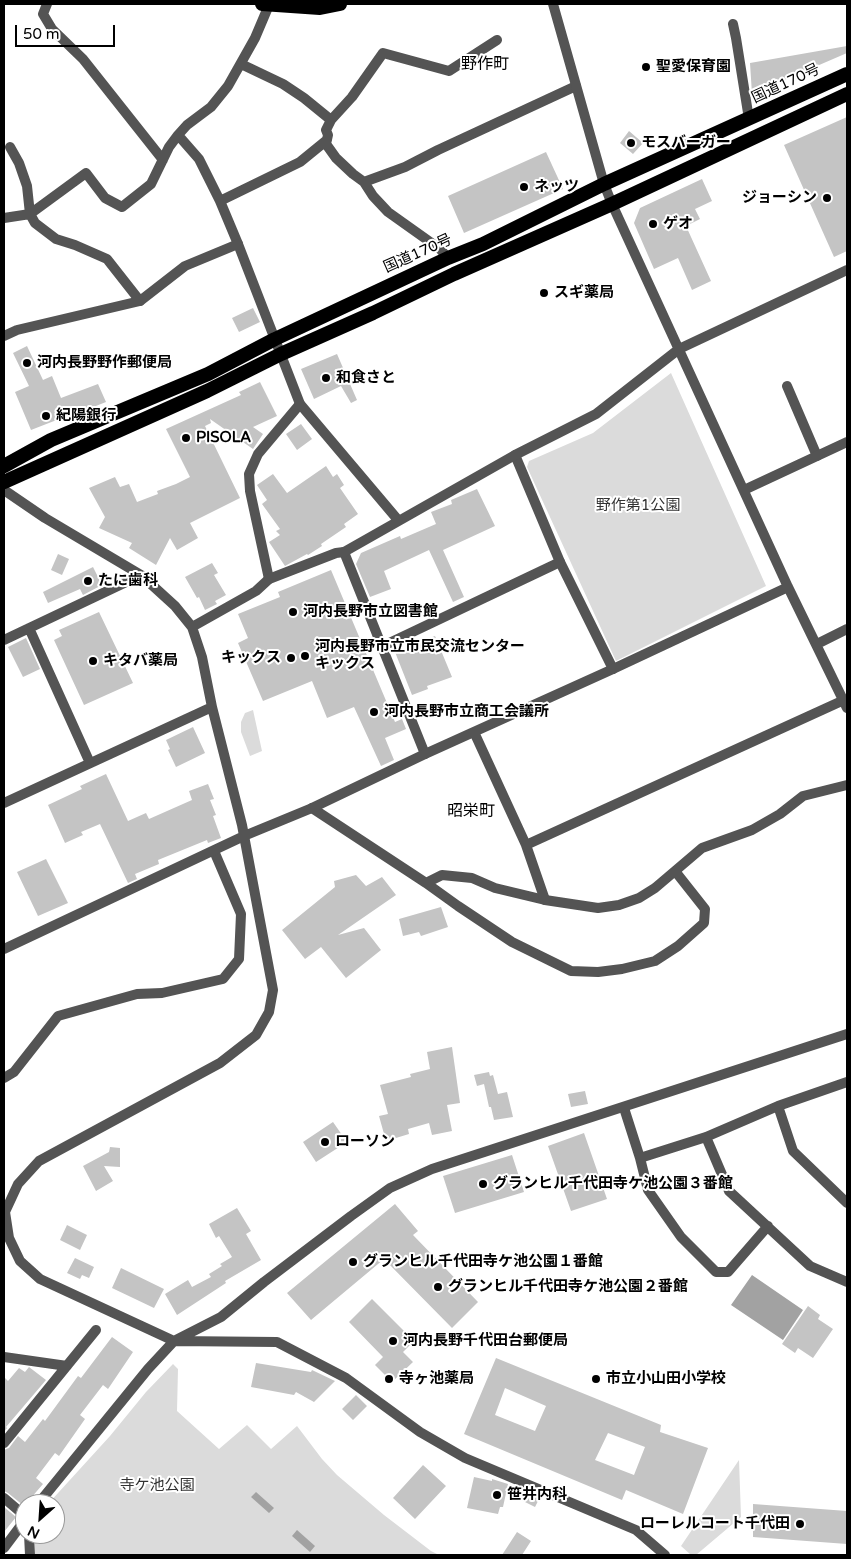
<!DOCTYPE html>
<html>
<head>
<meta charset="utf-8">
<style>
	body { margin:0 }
	#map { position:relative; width:851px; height:1559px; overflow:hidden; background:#fff; font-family:"Varela Round",sans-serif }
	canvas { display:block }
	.frame { position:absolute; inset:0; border:5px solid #000; pointer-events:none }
	.north { position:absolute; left:15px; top:1494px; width:50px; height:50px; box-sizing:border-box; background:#fff; border:1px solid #999; border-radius:50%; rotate:206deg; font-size:14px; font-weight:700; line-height:20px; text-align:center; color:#000 }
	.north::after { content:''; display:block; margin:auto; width:18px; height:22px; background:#000; clip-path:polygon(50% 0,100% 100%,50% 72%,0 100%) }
	.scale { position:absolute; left:15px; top:25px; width:100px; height:22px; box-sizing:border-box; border:2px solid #000; border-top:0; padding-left:6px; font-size:15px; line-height:18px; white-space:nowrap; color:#000; -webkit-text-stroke:4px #fff; paint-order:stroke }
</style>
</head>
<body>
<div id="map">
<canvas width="851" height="1559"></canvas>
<div class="frame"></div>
<div class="north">N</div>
<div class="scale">50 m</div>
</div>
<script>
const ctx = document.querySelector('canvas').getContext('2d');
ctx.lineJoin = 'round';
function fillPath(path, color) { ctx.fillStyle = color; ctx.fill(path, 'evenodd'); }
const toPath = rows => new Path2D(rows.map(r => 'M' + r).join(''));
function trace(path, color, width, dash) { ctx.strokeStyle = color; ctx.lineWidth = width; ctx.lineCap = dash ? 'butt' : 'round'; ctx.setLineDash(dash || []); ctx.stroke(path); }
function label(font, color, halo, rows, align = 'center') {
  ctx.font = font + ' "Varela Round","Noto Sans JP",sans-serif'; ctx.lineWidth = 4; ctx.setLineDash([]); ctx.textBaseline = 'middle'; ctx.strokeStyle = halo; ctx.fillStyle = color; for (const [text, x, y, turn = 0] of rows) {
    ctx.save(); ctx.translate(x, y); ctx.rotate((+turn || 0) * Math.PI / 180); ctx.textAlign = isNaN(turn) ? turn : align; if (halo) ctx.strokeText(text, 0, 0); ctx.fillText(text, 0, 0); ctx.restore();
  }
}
fillPath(toPath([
	[671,373,766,586,616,661,527,467,529,461,593,433],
	[253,710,262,751,250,756,241,732,241,722,245,713],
	[173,1364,178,1369,177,1411,219,1449,247,1425,271,1449,297,1426,322,1459,337,1475,384,1515,431,1551,439,1555,35,1555,35,1534,55,1534,55,1504,48,1504,110,1436,146,1392],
	[739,1460,741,1517,696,1555,691,1555,681,1546]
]), '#dbdbdb');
fillPath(toPath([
	[752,1275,803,1310,783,1340,731,1305],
	[256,1492,274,1508,269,1513,251,1497],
	[297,1530,315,1546,310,1552,292,1536]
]), '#a2a2a2');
fillPath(toPath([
	[847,46,847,53,752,94,750,63],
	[847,117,847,251,834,257,784,145],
	[629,131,643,143,633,154,620,143],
	[546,152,563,189,464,233,448,196],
	[702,179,712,201,695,209,700,219,686,226,711,281,692,290,678,258,654,269,634,223,640,208],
	[253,308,260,322,239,332,232,318],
	[27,346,43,380,52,376,61,398,98,384,106,402,73,415,72,414,31,430,15,392,29,386,13,353],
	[337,354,357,400,351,403,341,386,314,399,301,369],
	[260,382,277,416,253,427,263,434,253,449,210,419,211,423,205,426,240,498,190,523,198,538,177,550,170,538,156,565,129,548,132,543,99,528,105,517,89,488,115,477,120,487,129,484,137,502,158,494,157,491,176,484,190,477,166,429,241,395,239,392],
	[301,424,312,439,297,450,286,434],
	[326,466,333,477,337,474,344,485,340,488,358,514,344,524,346,527,321,544,322,546,308,555,307,554,285,566,269,542,280,535,276,531,280,529,262,504,267,500,257,485,273,474,287,493],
	[477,489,495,526,443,550,464,597,453,602,429,550,384,571,391,589,370,597,356,564,361,553,400,536,401,539,436,524,431,512,452,504,451,500],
	[58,554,69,559,62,575,51,570],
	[212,563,218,573,214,575,226,595,215,601,217,604,205,610,199,597,197,598,185,577],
	[93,567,102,585,83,595,80,589,48,603,43,592],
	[331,570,395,722,402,719,406,729,385,738,394,760,381,766,354,707,327,718,312,681,263,701,238,643,248,638,238,614,280,597,278,592],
	[99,612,133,683,84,705,54,640,62,636,59,630],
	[435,636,452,677,427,686,428,689,412,695,395,652],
	[26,638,40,669,23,677,8,647],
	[193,727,205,753,176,767,168,750,170,749,166,740],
	[106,774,128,821,146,813,149,819,192,800,189,791,208,784,214,799,210,800,216,815,213,816,221,838,208,843,207,840,158,860,159,864,135,874,137,879,128,883,100,824,81,832,83,835,65,843,48,805,82,789,80,786],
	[46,859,68,903,38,916,17,872],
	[356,875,366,886,382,877,396,895,338,935,364,928,381,950,346,978,321,947,305,959,282,930,335,887,334,881],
	[441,907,448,927,421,936,419,932,403,936,399,919],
	[452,1047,460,1103,447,1105,452,1131,432,1135,429,1123,408,1129,409,1134,386,1141,379,1116,388,1114,380,1085,411,1077,410,1074,430,1069,427,1052],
	[489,1072,490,1076,493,1075,498,1094,507,1092,513,1117,494,1120,491,1107,489,1107,484,1084,477,1086,474,1075],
	[585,1091,588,1104,571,1107,568,1094],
	[333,1122,347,1142,316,1162,303,1142],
	[584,1133,607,1199,571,1211,548,1146],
	[110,1147,120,1148,120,1167,104,1166,113,1181,96,1191,83,1166,109,1152],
	[512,1155,524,1192,455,1213,443,1176],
	[395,1204,418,1231,413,1235,478,1302,452,1328,384,1259,311,1320,287,1293],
	[237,1208,251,1231,246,1234,261,1260,225,1281,226,1283,177,1315,165,1294,188,1280,192,1287,211,1277,209,1274,222,1266,220,1264,232,1257,219,1236,216,1238,209,1224],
	[67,1225,87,1235,80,1250,60,1240],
	[75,1258,94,1267,89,1278,82,1275,80,1279,67,1273],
	[121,1268,164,1289,154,1308,112,1288],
	[372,1299,414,1341,403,1352,413,1362,392,1382,375,1365,383,1357,349,1322],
	[808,1306,820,1315,818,1319,833,1329,813,1358,798,1348,795,1353,782,1344],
	[112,1337,133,1352,108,1389,103,1385,80,1415,85,1419,59,1456,55,1453,36,1478,43,1484,24,1506,8,1493,4,1491,4,1450,9,1448,18,1436,25,1442,43,1419,45,1421,78,1376,81,1378],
	[496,1358,661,1425,660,1432,708,1448,683,1514,626,1490,622,1500,464,1434],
	[505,1388,546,1406,535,1431,495,1415],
	[608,1433,645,1447,634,1475,595,1460],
	[256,1363,311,1372,312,1370,335,1381,314,1402,296,1392,294,1395,251,1387],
	[29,1367,46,1380,6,1427,7,1428,4,1432,4,1377,8,1381,19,1368,25,1372],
	[356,1395,367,1406,353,1420,342,1409],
	[423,1465,446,1486,415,1519,393,1498],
	[474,1477,492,1481,492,1479,508,1484,503,1507,500,1507,498,1514,467,1508],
	[526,1491,540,1497,535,1507,521,1500],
	[753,1504,847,1511,847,1544,753,1537],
	[4,1507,16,1517,4,1532],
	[517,1532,531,1541,522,1555,502,1555]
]), '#c4c4c4');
trace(toPath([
	[47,4,43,14,52,29,83,59,163,160],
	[733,24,736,38,749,119],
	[241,64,283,84,304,98,331,120,326,130,328,135,326,144,336,158,353,174,364,182,405,167,438,150,576,86],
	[331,120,352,97,383,53,449,71,497,40],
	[10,147,19,163,27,186,30,214,35,223,56,239,75,245,107,259,140,301],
	[364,182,373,196,388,212,440,249,448,258],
	[220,201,300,162,327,140],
	[4,218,30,214,86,173,105,198,122,207,151,184,169,147,178,135],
	[238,244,220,201,199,159,178,135,187,125,211,107,228,86,255,38,269,5],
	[787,386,817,456],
	[515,455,560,562,613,669],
	[344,552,425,754],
	[269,579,250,491,249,474,258,454,300,404],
	[312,808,426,883,458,906,512,942,571,971,598,972,622,969,655,961,678,946,704,923,705,909,675,871,702,848,752,830,780,814,803,796,847,785],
	[426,883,442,875,472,878,495,888,545,900,598,908,619,905,639,898,655,888,675,871],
	[4,1078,14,1072,58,1016,137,994,162,993,223,979,239,959,241,914,214,851],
	[778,1106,793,1151,847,1203],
	[624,1108,640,1158,648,1190,681,1237,716,1272,728,1272,768,1226],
	[706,1137,729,1191,810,1266,847,1282],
	[640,1158,706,1137,778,1106,847,1082],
	[4,1357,67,1366],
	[4,1443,96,1330],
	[4,1498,25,1516],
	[29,1534,30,1555]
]), '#545454', 10);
trace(toPath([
	[553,4,604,184,612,204,788,587,847,708],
	[4,336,17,330,140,301,185,266,238,244,300,404,398,520],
	[4,490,45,518,141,575,175,606,192,627,202,657,212,707,242,825,273,990,269,1012,256,1035,220,1063,39,1161,18,1184,5,1212,9,1238,20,1261,40,1279,174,1341,277,1342,346,1378,420,1432,465,1458,636,1530,665,1555],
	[744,490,847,442],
	[192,627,256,591,269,579,336,553,344,552,515,455,596,414,679,349,847,270],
	[29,628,90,763],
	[4,640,141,575],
	[817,644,847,629],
	[383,646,560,562],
	[474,732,526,845,545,900],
	[4,803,212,707],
	[526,845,844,700],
	[4,949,244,836,312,808,425,754,613,669,788,587],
	[38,1504,148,1369,174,1341,221,1317,264,1282,351,1216,390,1188,432,1169,847,1034],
	[4,1548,25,1520]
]), '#545454', 10);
trace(toPath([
	[262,4,320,8,340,4],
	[4,466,51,440,208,374,275,339,448,258,483,244,604,184,847,74],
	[4,482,207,391,281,354,373,313,454,274,612,204,847,94]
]), '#000', 14);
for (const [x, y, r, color] of [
	[646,67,5,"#000"],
	[631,143,5,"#000"],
	[524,187,5,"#000"],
	[827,198,5,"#000"],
	[653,224,5,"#000"],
	[544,293,5,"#000"],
	[27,363,5,"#000"],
	[326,378,5,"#000"],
	[46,416,5,"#000"],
	[186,438,5,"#000"],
	[88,581,5,"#000"],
	[293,612,5,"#000"],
	[305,656,5,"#000"],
	[291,658,5,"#000"],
	[93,661,5,"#000"],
	[374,712,5,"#000"],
	[325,1142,5,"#000"],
	[483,1184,5,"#000"],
	[353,1262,5,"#000"],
	[438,1287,5,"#000"],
	[393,1341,5,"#000"],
	[389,1379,5,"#000"],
	[596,1379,5,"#000"],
	[497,1495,5,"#000"],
	[800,1524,5,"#000"]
]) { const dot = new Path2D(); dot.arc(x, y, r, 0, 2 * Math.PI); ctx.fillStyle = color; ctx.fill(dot); trace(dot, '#fff', 2); }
label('bold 15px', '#000', '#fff', [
	["聖愛保育園",656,67],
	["モスバーガー",641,143],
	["ネッツ",534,187],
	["ジョーシン",817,198,"right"],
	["ゲオ",663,224],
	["スギ薬局",554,293],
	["河内長野野作郵便局",37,363],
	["和食さと",336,378],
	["紀陽銀行",56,416],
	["PISOLA",196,438],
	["たに歯科",98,581],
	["河内長野市立図書館",303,612],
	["河内長野市立市民交流センター",315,647],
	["キックス",315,664],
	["キックス",281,658,"right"],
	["キタバ薬局",103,661],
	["河内長野市立商工会議所",384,712],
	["ローソン",335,1142],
	["グランヒル千代田寺ケ池公園３番館",493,1184],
	["グランヒル千代田寺ケ池公園１番館",363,1262],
	["グランヒル千代田寺ケ池公園２番館",448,1287],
	["河内長野千代田台郵便局",403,1341],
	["寺ヶ池薬局",399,1379],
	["市立小山田小学校",606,1379],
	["笹井内科",507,1495],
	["ローレルコート千代田",790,1524,"right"]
], 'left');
label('15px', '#000', '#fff', [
	["国道170号",786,84,-25],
	["国道170号",418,254,-24]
]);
label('15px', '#323232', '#fff', [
	["野作第1公園",638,506],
	["寺ケ池公園",157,1486]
]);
label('16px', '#000', '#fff', [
	["野作町",485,65],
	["昭栄町",471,812]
]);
</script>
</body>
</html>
